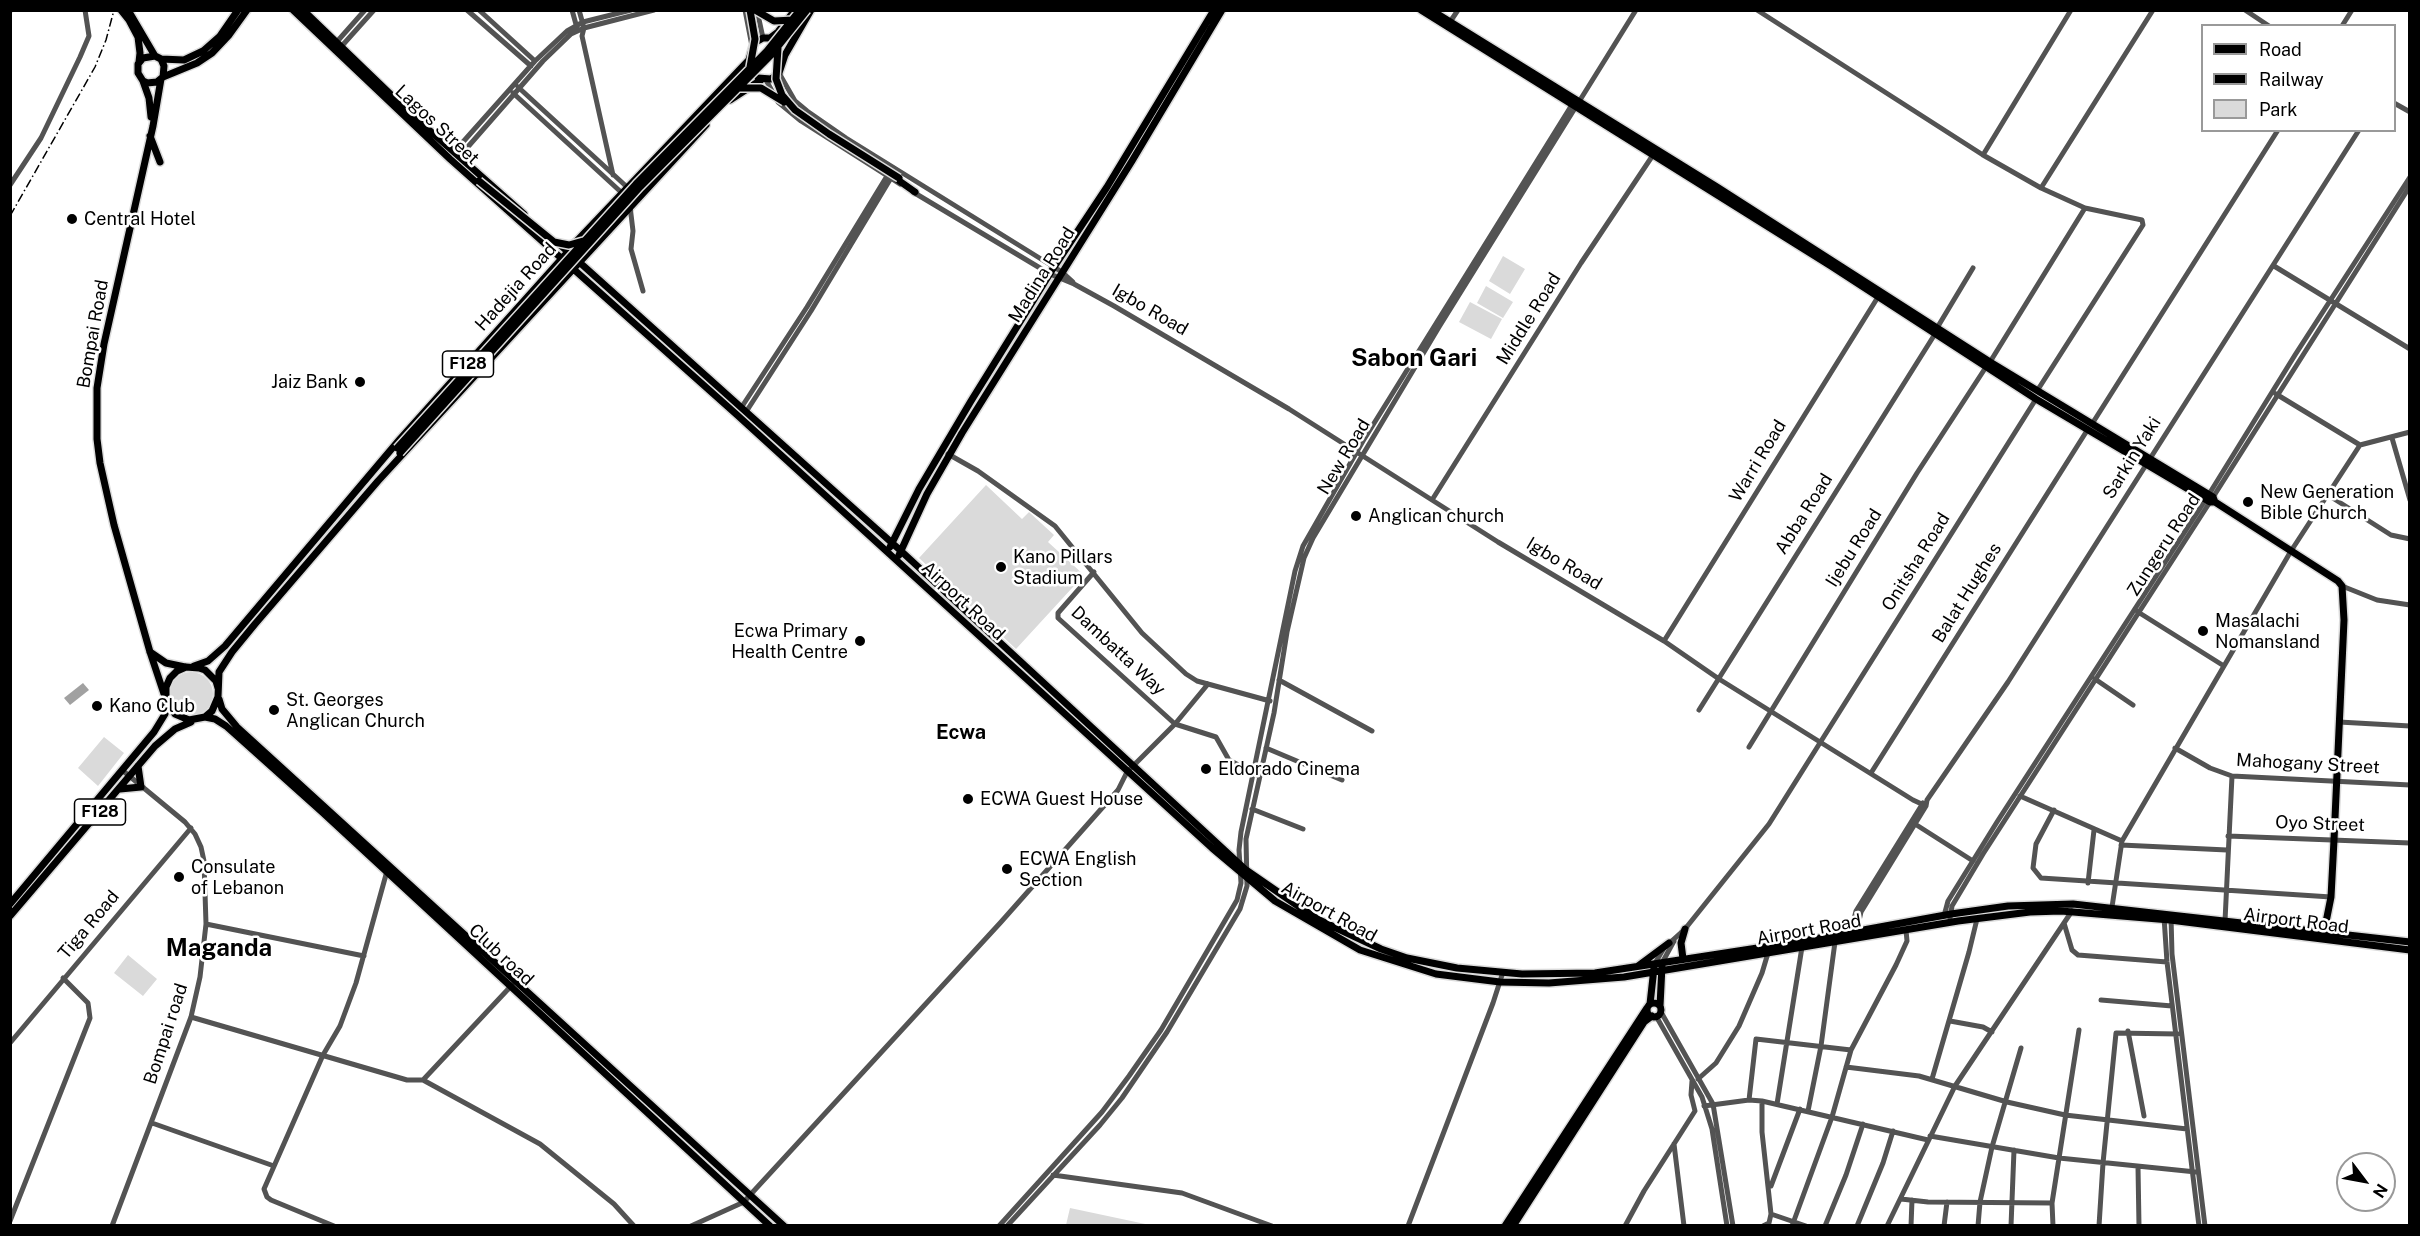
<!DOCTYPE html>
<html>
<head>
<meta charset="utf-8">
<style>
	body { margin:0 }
	#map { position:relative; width:2420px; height:1236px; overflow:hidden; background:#fff; font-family:"Public Sans",sans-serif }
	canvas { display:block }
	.frame { position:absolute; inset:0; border:12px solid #000; pointer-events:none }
	.legend { position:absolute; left:2201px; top:24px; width:195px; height:108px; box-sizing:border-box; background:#fff; border:2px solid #999; margin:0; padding:8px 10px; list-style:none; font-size:18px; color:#000 }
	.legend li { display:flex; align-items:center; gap:12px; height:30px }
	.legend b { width:30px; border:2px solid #999 }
	.north { position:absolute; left:2336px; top:1152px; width:60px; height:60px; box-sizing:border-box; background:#fff; border:2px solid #999; border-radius:50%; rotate:122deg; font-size:16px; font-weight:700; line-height:24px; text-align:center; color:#000 }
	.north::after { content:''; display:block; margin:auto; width:21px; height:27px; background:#000; clip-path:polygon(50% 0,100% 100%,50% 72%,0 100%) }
</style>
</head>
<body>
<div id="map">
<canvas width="2420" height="1236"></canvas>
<div class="frame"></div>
<ul class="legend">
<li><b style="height:8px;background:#000"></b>Road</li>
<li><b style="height:8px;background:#000"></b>Railway</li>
<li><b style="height:16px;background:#dadada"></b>Park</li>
</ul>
<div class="north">N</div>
</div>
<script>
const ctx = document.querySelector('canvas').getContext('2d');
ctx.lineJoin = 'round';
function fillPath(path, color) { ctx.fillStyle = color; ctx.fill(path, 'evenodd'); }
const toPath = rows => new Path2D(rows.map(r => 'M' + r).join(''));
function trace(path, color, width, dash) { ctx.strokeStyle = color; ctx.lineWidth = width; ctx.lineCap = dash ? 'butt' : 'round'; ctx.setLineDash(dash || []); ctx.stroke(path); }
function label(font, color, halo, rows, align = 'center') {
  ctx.font = font + ' "Public Sans",sans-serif'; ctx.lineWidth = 5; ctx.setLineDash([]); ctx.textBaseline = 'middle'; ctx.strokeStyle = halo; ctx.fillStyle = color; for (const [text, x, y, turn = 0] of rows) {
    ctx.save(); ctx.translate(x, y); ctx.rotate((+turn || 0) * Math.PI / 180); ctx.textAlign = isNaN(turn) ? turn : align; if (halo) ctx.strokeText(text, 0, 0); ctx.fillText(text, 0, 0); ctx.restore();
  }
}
fillPath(toPath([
	[1503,256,1525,269,1510,294,1489,281],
	[1486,286,1513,302,1503,318,1477,303],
	[1470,302,1502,319,1491,339,1459,322],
	[986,485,1022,519,1029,512,1054,535,1048,542,1084,575,1016,649,919,558],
	'169 694a22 22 0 1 1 44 0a22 22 0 1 1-44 0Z',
	[104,737,124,753,98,786,78,768],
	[128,955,157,979,143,996,114,973],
	[1070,1208,1150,1225,1066,1225]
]), '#dadada');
fillPath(toPath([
	[83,683,89,690,70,705,64,698]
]), '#a1a1a1');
const major = toPath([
	[121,10,129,20,138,37,140,53,139,62],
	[128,10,155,56],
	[293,10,450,159,736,414,1212,848,1275,901,1360,950,1436,974,1500,982,1549,983,1624,977,1958,921,2030,912,2061,911,2170,920,2410,950],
	[303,10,411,114,524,214],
	[1421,10,1831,266,2036,399,2210,502,2215,502,2338,581,2342,586,2344,620,2334,840,2331,897,2324,932],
	[1431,10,1717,187,1990,362,2213,497,2215,502],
	[161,59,184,60,203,51,220,36,238,10],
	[748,63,754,43,763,38,770,38,778,32,795,10],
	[163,77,164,66,161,59,155,56,143,58,138,64,138,73,143,81,147,83,157,82,163,77,197,63,212,53,229,35,247,10],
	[758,78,771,79,779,73,785,55,811,10],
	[161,79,153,126,104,344,97,388,97,439,100,463,114,525,150,652,164,694],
	[143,81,149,98,151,117],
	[730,100,761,80],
	[150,136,160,162],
	[898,180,915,192],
	[558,243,901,551,1246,870,1317,919,1381,949,1407,958,1457,968,1522,974,1595,973,1803,941,1951,914,2008,906,2073,904,2410,942],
	[574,244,748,61],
	[890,547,919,489,971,401,1054,267,1107,187,1214,10],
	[899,555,927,494,962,433,1132,161,1222,10],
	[150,652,166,663,185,667],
	[194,666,208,661,225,646,400,439,565,255],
	[218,688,216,681,205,670,199,668,186,667,177,671,170,678,166,687,166,701,175,714,189,720,205,717,212,711,218,697,219,672,232,652,255,624,378,481,706,125],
	[219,699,222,709,237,727,784,1226],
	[205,717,215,719,226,726,322,812,770,1226],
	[120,789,141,787,138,766],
	[10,904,154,732,165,714,166,701],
	[10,916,155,746,175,729,191,722],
	[1683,959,1681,943,1685,929],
	[1638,966,1669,943],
	'1647 1010a7 7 0 1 1 14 0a7 7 0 1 1-14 0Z',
	[1650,1004,1654,968],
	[1660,1006,1662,966],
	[1505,1226,1647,1008],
	[1513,1226,1644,1022,1652,1016]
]);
trace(major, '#dbdbdb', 10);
trace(toPath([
	[467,10,531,66],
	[479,10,535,61],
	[572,10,577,28],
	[579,10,584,28,582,36,613,175],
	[745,10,752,46],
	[757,10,763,38],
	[1757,10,1983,155,2041,188,2085,208,2142,220,2143,225,2037,391],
	[2245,10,2269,26],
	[10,11,11,10],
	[1450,22,1458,10],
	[2342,26,2352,10],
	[334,45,365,10],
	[340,48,374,10],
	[779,73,795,101,807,111,846,138,1062,272,1073,282],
	[766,80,778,102,801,121,900,184],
	[518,87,627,187],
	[513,93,622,193],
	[2394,103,2410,112],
	[454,152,535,61,567,31,583,22,631,10],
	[1983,155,2071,10],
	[459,157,543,61,571,34,584,28,654,10],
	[10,185,41,138,80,57,89,36,85,10],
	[2041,188,2153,10],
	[913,192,1050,274,1074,284,1114,306,1289,409,1498,542,1664,641,1719,679,1913,800,1926,806],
	[630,206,633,231,631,249,643,291],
	[2274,266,2410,349],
	[1937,328,1973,268],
	[1990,362,2085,208],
	[2276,394,2360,445,2410,432],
	[741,408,807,307,887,176],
	[746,412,811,311,891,178],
	[2092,424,2278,130],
	[2392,438,2410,500],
	[948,454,978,471,1055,526,1142,633,1186,674,1197,681,1270,701],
	[2328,495,2391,535,2410,539],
	[1432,500,1581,263,1653,155],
	[1094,572,1058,613,1058,618,1175,724,1216,737,1229,760,1257,775],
	[2342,586,2377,600,2410,605],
	[2138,612,2224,666],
	[1664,641,1878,297],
	[2095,679,2133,705],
	[1279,680,1372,731],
	[1699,710,1935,334],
	[2339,722,2410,726],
	[1749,747,1917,473,1986,367],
	[1266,748,1342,780],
	[2175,748,2210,768,2232,776,2410,785],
	[1871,773,2088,429],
	[2020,796,2122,841],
	[1252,809,1303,829],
	[2054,810,2036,844,2033,868,2041,878,2331,897],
	[1915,824,1973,861],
	[2228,836,2410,843],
	[2121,845,2227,850],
	[2088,883,2094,830],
	[2112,907,2122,841,2291,551,2360,445],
	[1944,916,1948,901,1997,822,2206,499,2295,355,2410,177],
	[2164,917,2167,962,2199,1226],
	[2171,917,2172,954,2205,1226],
	[1950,918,1952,906,1983,854,2210,502,2410,186],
	[2225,921,2232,776],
	[2064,923,2072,950,2078,955,2167,962],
	[206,924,364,956],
	[1856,934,1861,912,1926,806,1927,800,2008,682,2359,130],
	[1850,935,1856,911,1923,803],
	[1662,963,1674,941],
	[1654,965,1664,948,1685,929,1769,824,2036,399],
	[2101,1000,2172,1006],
	[1661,1012,1713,1104,1733,1226],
	[1656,1016,1702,1097,1712,1129,1727,1226],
	[191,1017,407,1080,423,1080,540,1144,614,1204,634,1226],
	[1950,1021,1983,1027,1992,1032],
	[2128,1031,2144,1116],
	[10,1043,191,828],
	[1846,1067,1919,1076,2007,1102,2065,1115,2187,1129],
	[1698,1079,1716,1063,1739,1026,1762,973,1768,953],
	[1932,1079,1969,952,1977,919],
	[423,1080,512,985],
	[1749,1100,1756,1039,1851,1050],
	[1762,1101,1762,1132,1771,1214,1806,1226],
	[1777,1104,1802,947],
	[1704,1106,1749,1100,1762,1101,1928,1140],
	[1808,1111,1821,1046,1835,942],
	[152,1123,274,1166],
	[1930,1136,2059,1158,2196,1172],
	[1674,1144,1684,1226],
	[2138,1167,2139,1226],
	[1053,1175,1182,1193,1272,1226],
	[1771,1186,1800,1109],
	[1901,1199,1928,1202,2052,1203],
	[10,1221,90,1018,88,1003,63,978],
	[112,1226,191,1017,200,977,206,924,204,861,201,847,195,834,185,822,122,770],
	[334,1226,271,1200,267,1197,264,1189,323,1055,340,1026,356,983,387,871],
	[691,1226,744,1202,751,1194,1001,922,1118,790,1127,772,1175,724,1208,684],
	[999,1226,1102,1112,1129,1076,1161,1030,1237,900,1241,883,1239,850,1241,832,1295,571,1303,546,1363,441,1573,103],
	[1007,1226,1100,1125,1122,1098,1167,1032,1240,909,1247,886,1246,839,1274,713,1287,632,1304,558,1313,538,1439,327,1636,10],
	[1408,1226,1493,1003,1503,972],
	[1625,1226,1644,1191,1695,1111,1691,1095,1692,1081],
	[1763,1226,1769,1223,1771,1214],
	[1792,1226,1832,1117,1851,1050,1896,965,1907,941,1906,930],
	[1825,1226,1846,1175,1863,1124],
	[1857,1226,1883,1163,1893,1131],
	[1887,1226,1955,1086,2072,911],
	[1911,1226,1912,1200],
	[1944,1226,1947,1202],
	[1978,1226,1980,1202,1992,1147,2021,1048],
	[2011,1226,2014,1150],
	[2053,1226,2052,1203,2079,1030],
	[2099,1226,2103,1163,2116,1033,2178,1034]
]), '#535353', 5);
trace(major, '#000', 7);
trace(toPath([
	[10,216,95,67,106,40,114,10]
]), '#000', 1.5, [9, 3, 1.5, 3]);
const majorBridge = toPath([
	[750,10,755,39,750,67],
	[755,10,774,21,793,20],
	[778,48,776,79,782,95,795,110,829,134,899,178],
	[737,88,761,88,784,102],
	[479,181,554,242,569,245,583,241],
	[397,448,636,184,767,51,800,10],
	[400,453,640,187,771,55,807,10]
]);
trace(majorBridge, '#dbdbdb', 10, []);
trace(majorBridge, '#000', 7);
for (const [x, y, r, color] of [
	[72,219,6,"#000"],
	[360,382,6,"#000"],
	[2248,502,6,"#000"],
	[1356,516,6,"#000"],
	[1001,567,6,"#000"],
	[2203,631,6,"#000"],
	[860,641,6,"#000"],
	[97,706,6,"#000"],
	[274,710,6,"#000"],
	[1206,769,6,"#000"],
	[968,799,6,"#000"],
	[1007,869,6,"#000"],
	[179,877,6,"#000"]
]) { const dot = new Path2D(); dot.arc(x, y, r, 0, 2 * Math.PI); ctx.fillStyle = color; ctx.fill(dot); trace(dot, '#fff', 2); }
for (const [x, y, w] of [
	[468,364,51],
	[100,812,51]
]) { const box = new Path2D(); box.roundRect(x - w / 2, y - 13, w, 26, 4.5); ctx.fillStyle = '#fff'; ctx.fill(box); trace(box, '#000', 1.5); }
label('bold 16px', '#000', null, [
	["F128",468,364],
	["F128",100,812]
]);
label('18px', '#000', '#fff', [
	["Lagos Street",437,125,43],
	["Madina Road",1042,275,-58],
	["Hadejia Road",516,287,-48],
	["Igbo Road",1150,310,30],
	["Middle Road",1529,319,-58],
	["Bompai Road",93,334,-80],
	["New Road",1344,457,-59],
	["Sarkin Yaki",2132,458,-58],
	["Warri Road",1758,461,-59],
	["Abba Road",1804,514,-58],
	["Zungeru Road",2164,545,-57],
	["Ijebu Road",1854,548,-58],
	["Onitsha Road",1916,562,-58],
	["Igbo Road",1564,564,31],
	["Balat Hughes",1967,593,-58],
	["Airport Road",963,601,43],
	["Dambatta Way",1118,651,43],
	["Mahogany Street",2308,764,3],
	["Oyo Street",2320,824,2],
	["Airport Road",1329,912,29],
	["Airport Road",2296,921,7],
	["Tiga Road",89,925,-50],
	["Airport Road",1809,930,-10],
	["Club road",501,955,43],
	["Bompai road",166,1034,-72]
]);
label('18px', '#000', '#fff', [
	["Central Hotel",84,219],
	["Jaiz Bank",348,382,"right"],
	["New Generation",2260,492],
	["Bible Church",2260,513],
	["Anglican church",1368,516],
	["Kano Pillars",1013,557],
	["Stadium",1013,578],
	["Masalachi",2215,621],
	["Nomansland",2215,642],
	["Ecwa Primary",848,631,"right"],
	["Health Centre",848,652,"right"],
	["St. Georges",286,700],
	["Anglican Church",286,721],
	["Kano Club",109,706],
	["Eldorado Cinema",1218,769],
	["ECWA Guest House",980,799],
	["ECWA English",1019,859],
	["Section",1019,880],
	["Consulate",191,867],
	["of Lebanon",191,888]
], 'left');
label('bold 20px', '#000', '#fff', [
	["Ecwa",961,733]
]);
label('bold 24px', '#000', '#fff', [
	["Sabon Gari",1414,359],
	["Maganda",219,949]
]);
</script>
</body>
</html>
